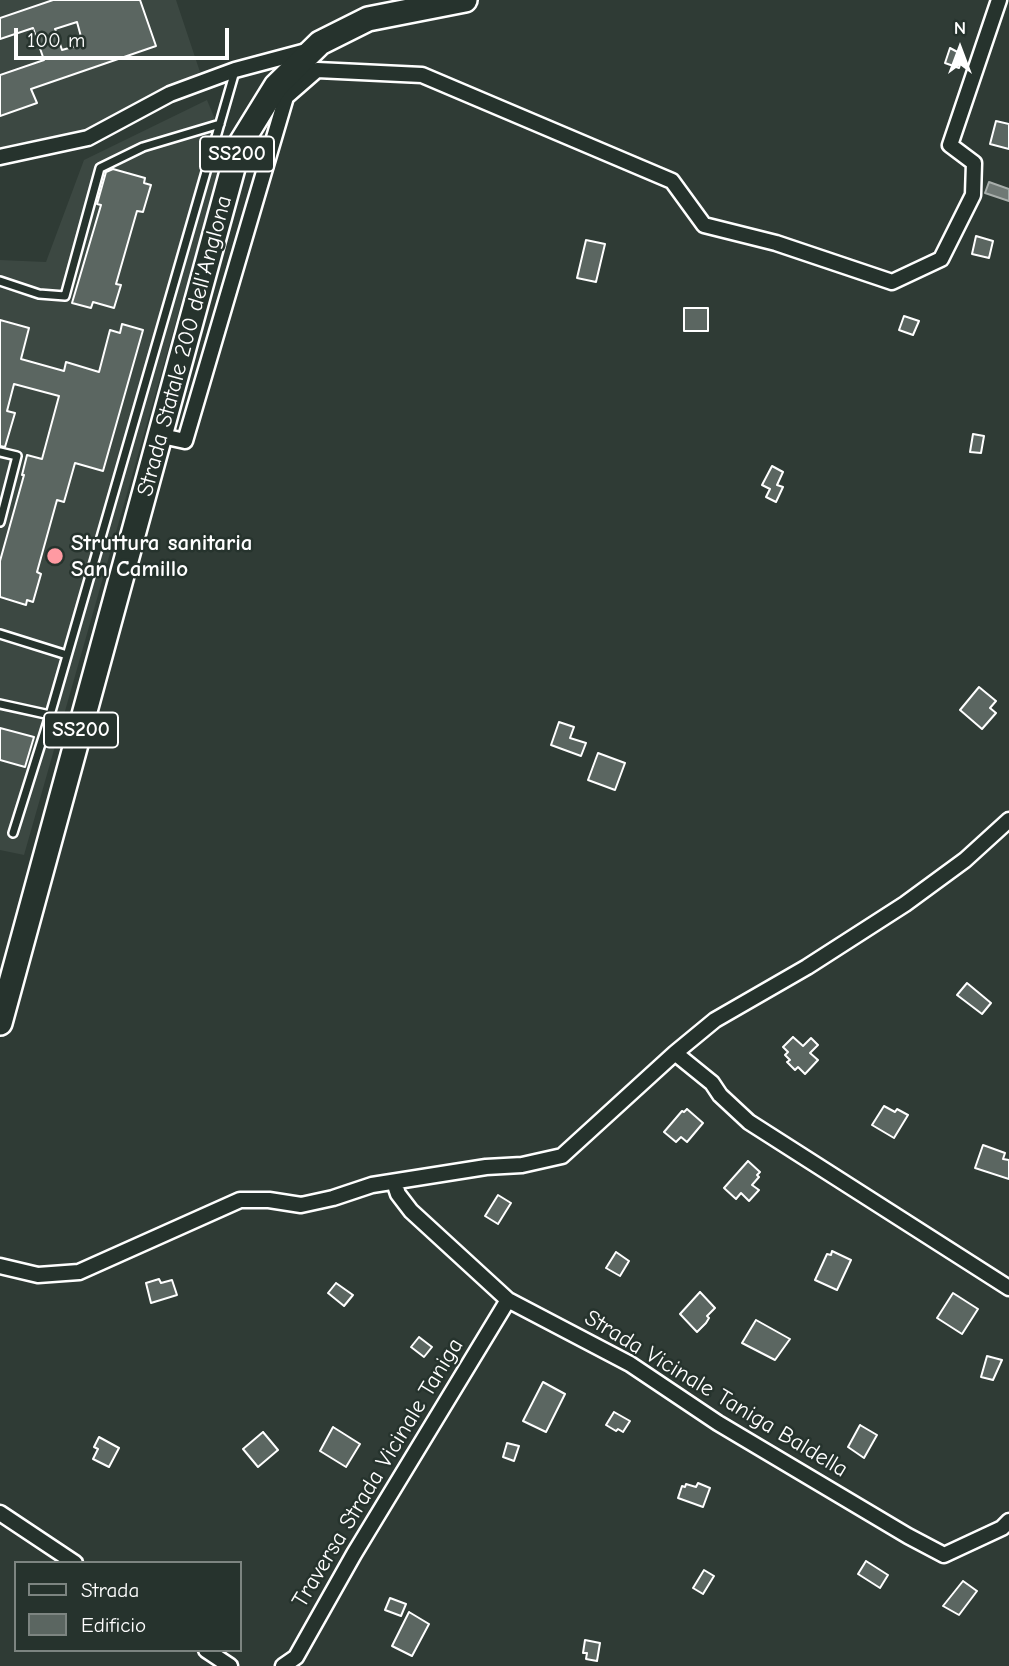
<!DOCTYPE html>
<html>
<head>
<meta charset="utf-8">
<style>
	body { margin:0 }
	#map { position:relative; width:1009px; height:1666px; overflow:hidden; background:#2f3b35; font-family:"Comic Neue",sans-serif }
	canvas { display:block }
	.legend { position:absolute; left:14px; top:1561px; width:228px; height:91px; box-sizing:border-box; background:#26332d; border:2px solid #7d8581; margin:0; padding:9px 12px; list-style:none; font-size:21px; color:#fff }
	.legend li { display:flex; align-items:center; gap:14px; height:35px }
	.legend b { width:35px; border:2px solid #7d8581 }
	.north { position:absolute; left:925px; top:14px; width:70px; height:70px; -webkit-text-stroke:5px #26332d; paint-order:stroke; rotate:0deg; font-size:19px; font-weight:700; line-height:28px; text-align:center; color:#fff }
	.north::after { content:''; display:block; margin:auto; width:24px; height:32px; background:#fff; clip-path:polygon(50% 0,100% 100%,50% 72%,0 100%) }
	.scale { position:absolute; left:14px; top:28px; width:215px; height:32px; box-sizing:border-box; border:4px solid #fff; border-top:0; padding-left:9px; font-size:21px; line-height:24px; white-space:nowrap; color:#fff; -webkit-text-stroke:5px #26332d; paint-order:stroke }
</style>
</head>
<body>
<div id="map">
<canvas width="1009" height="1666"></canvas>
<ul class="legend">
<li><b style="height:9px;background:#26332d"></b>Strada</li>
<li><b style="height:19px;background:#5b6661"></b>Edificio</li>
</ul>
<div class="north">N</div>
<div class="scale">100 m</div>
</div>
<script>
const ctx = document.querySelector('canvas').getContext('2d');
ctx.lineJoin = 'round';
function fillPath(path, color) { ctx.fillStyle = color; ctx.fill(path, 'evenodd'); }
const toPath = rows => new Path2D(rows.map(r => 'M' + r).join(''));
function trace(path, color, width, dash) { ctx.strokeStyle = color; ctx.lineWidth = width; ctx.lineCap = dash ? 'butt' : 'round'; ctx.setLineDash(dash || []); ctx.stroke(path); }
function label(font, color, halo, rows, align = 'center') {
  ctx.font = font + ' "Comic Neue",sans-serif'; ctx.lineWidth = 5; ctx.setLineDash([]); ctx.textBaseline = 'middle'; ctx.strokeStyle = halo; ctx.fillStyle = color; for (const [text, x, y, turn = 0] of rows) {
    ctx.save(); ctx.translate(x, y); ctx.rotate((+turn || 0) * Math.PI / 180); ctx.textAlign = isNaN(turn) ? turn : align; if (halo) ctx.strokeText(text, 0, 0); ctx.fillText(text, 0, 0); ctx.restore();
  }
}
fillPath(toPath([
	[0,0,176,0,200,72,75,134,0,151],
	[207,100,226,146,24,855,0,850,0,260,46,262,84,160]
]), '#3c4842');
const water = toPath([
	[989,182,1009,189,1009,201,985,193,989,182]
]);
fillPath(water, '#707975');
trace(water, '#a9afac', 2);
const building = toPath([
	[53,0,140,0,156,46,31,89,37,103,0,116,0,75,44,60,33,28,0,39,0,18,53,0],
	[77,22,83,44,62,50,55,29,77,22],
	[950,48,963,55,959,68,945,63,950,48],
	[996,121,1009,124,1009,149,990,144,996,121],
	[113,169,145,178,144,183,151,185,143,212,137,211,116,284,121,285,114,308,93,302,91,308,72,303,101,205,97,204,106,172,113,169],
	[976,236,993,241,989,258,972,254,976,236],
	[586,240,605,244,596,282,577,278,586,240],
	[684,308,708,308,708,331,684,331,684,308],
	[904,316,919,321,913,335,899,330,904,316],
	[0,320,29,328,21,359,64,371,66,362,99,372,110,330,120,333,122,324,143,330,103,471,75,463,64,502,57,500,37,572,41,574,33,602,27,600,26,605,0,597,0,561,24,475,22,475,27,455,42,459,59,396,14,384,7,411,15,413,5,447,0,446,0,320],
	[973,434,984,436,981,453,970,452,973,434],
	[772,466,783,472,777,485,783,487,776,502,766,497,770,489,762,485,772,466],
	[979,687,996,701,990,708,996,713,982,729,960,710,979,687],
	[559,722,574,727,570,738,586,743,581,756,551,745,559,722],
	[0,728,34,737,25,767,0,760,0,728],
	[598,753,625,763,615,790,588,780,598,753],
	[967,983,991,1003,982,1014,957,995,967,983],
	[793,1037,803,1046,811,1038,818,1045,810,1053,818,1060,805,1074,798,1067,795,1070,787,1062,790,1060,785,1055,788,1052,783,1047,793,1037],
	[884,1106,895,1112,897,1109,908,1115,894,1138,872,1125,884,1106],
	[687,1109,703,1123,687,1142,681,1137,676,1142,664,1132,682,1111,684,1112,687,1109],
	[983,1145,1005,1153,1003,1159,1009,1160,1009,1179,975,1168,983,1145],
	[748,1161,760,1172,757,1175,759,1177,752,1185,759,1190,749,1201,741,1193,736,1199,724,1188,748,1161],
	[498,1195,511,1203,498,1224,485,1216,498,1195],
	[832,1251,851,1260,837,1290,815,1280,827,1254,831,1255,832,1251],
	[616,1252,629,1261,620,1276,606,1268,616,1252],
	[159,1279,161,1283,172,1280,177,1295,151,1303,146,1283,159,1279],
	[336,1283,353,1295,344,1306,328,1293,336,1283],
	[700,1292,715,1308,707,1316,709,1318,706,1323,697,1332,680,1314,700,1292],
	[953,1293,978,1309,962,1334,937,1318,953,1293],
	[756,1320,790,1339,775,1360,742,1343,756,1320],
	[419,1337,432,1347,424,1357,411,1347,419,1337],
	[987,1356,1002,1360,993,1380,981,1377,987,1356],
	[543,1382,565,1394,546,1432,523,1421,543,1382],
	[614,1412,630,1421,623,1432,618,1429,616,1431,606,1425,614,1412],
	[860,1425,877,1435,864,1458,848,1447,860,1425],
	[333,1427,360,1444,346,1467,320,1451,333,1427],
	[263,1432,278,1450,258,1467,243,1449,263,1432],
	[99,1437,119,1448,109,1467,93,1459,98,1449,94,1447,99,1437],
	[507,1443,519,1446,514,1461,503,1457,507,1443],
	[698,1483,710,1488,703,1507,678,1498,682,1486,685,1487,686,1484,696,1487,698,1483],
	[866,1561,888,1575,880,1588,858,1574,866,1561],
	[704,1570,714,1576,703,1594,693,1588,704,1570],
	[963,1581,977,1591,959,1615,943,1606,963,1581],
	[390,1598,406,1604,401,1616,385,1610,390,1598],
	[409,1612,429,1624,412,1656,392,1646,409,1612],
	[585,1640,600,1643,597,1661,586,1659,587,1653,583,1653,585,1640]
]);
fillPath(building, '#5b6661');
trace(building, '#fff', 2);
const lane = toPath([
	[0,281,39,294,65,296,100,168,143,147,220,124],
	[0,452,17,456,0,522],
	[0,634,67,655],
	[0,704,50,715],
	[13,833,50,715,235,71]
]);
const street = toPath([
	[0,157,88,138,170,94,235,70,310,50],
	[162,436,185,441,286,97,317,70,422,75,672,181,704,225,776,243,892,282,941,259,973,195,974,163,950,145,999,0],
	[675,1053,712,1083,720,1095,749,1122,1009,1288],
	[394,1182,398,1194,411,1211,508,1300,630,1364,718,1423,908,1536,944,1555,1002,1528,1009,1521],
	[0,1266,38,1275,79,1272,240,1200,269,1200,301,1205,333,1198,372,1185,486,1167,522,1165,562,1156,675,1053,715,1020,807,967,905,904,965,860,1009,820],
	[0,1513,75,1563],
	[206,1650,230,1666],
	[283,1666,296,1657,354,1554,508,1300]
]);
const primary = toPath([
	[0,1023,239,146,276,86,320,43,368,19,465,0]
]);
trace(lane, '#fff', 12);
trace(street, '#fff', 19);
trace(primary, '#fff', 28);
trace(lane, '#26332d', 7);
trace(street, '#26332d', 14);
trace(primary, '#26332d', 23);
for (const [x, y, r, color] of [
	[55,556,9,"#ff9aa2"]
]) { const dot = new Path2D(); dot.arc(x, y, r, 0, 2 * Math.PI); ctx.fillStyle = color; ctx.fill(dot); trace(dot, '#26332d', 2.5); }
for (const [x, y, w] of [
	[237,154,74],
	[81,730,74]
]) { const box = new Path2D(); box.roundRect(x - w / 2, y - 17.5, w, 35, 5); ctx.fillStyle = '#26332d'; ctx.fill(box); trace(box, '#fff', 2); }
label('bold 21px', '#fff', null, [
	["SS200",237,154],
	["SS200",81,730]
]);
label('23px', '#fff', '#26332d', [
	["Strada Statale 200 dell'Anglona",185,346,-75],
	["Strada Vicinale Taniga Baldella",716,1394,31],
	["Traversa Strada Vicinale Taniga",378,1473,-59]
]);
label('bold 23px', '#fff', '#26332d', [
	["Struttura sanitaria",71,543],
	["San Camillo",71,569]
], 'left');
</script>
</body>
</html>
